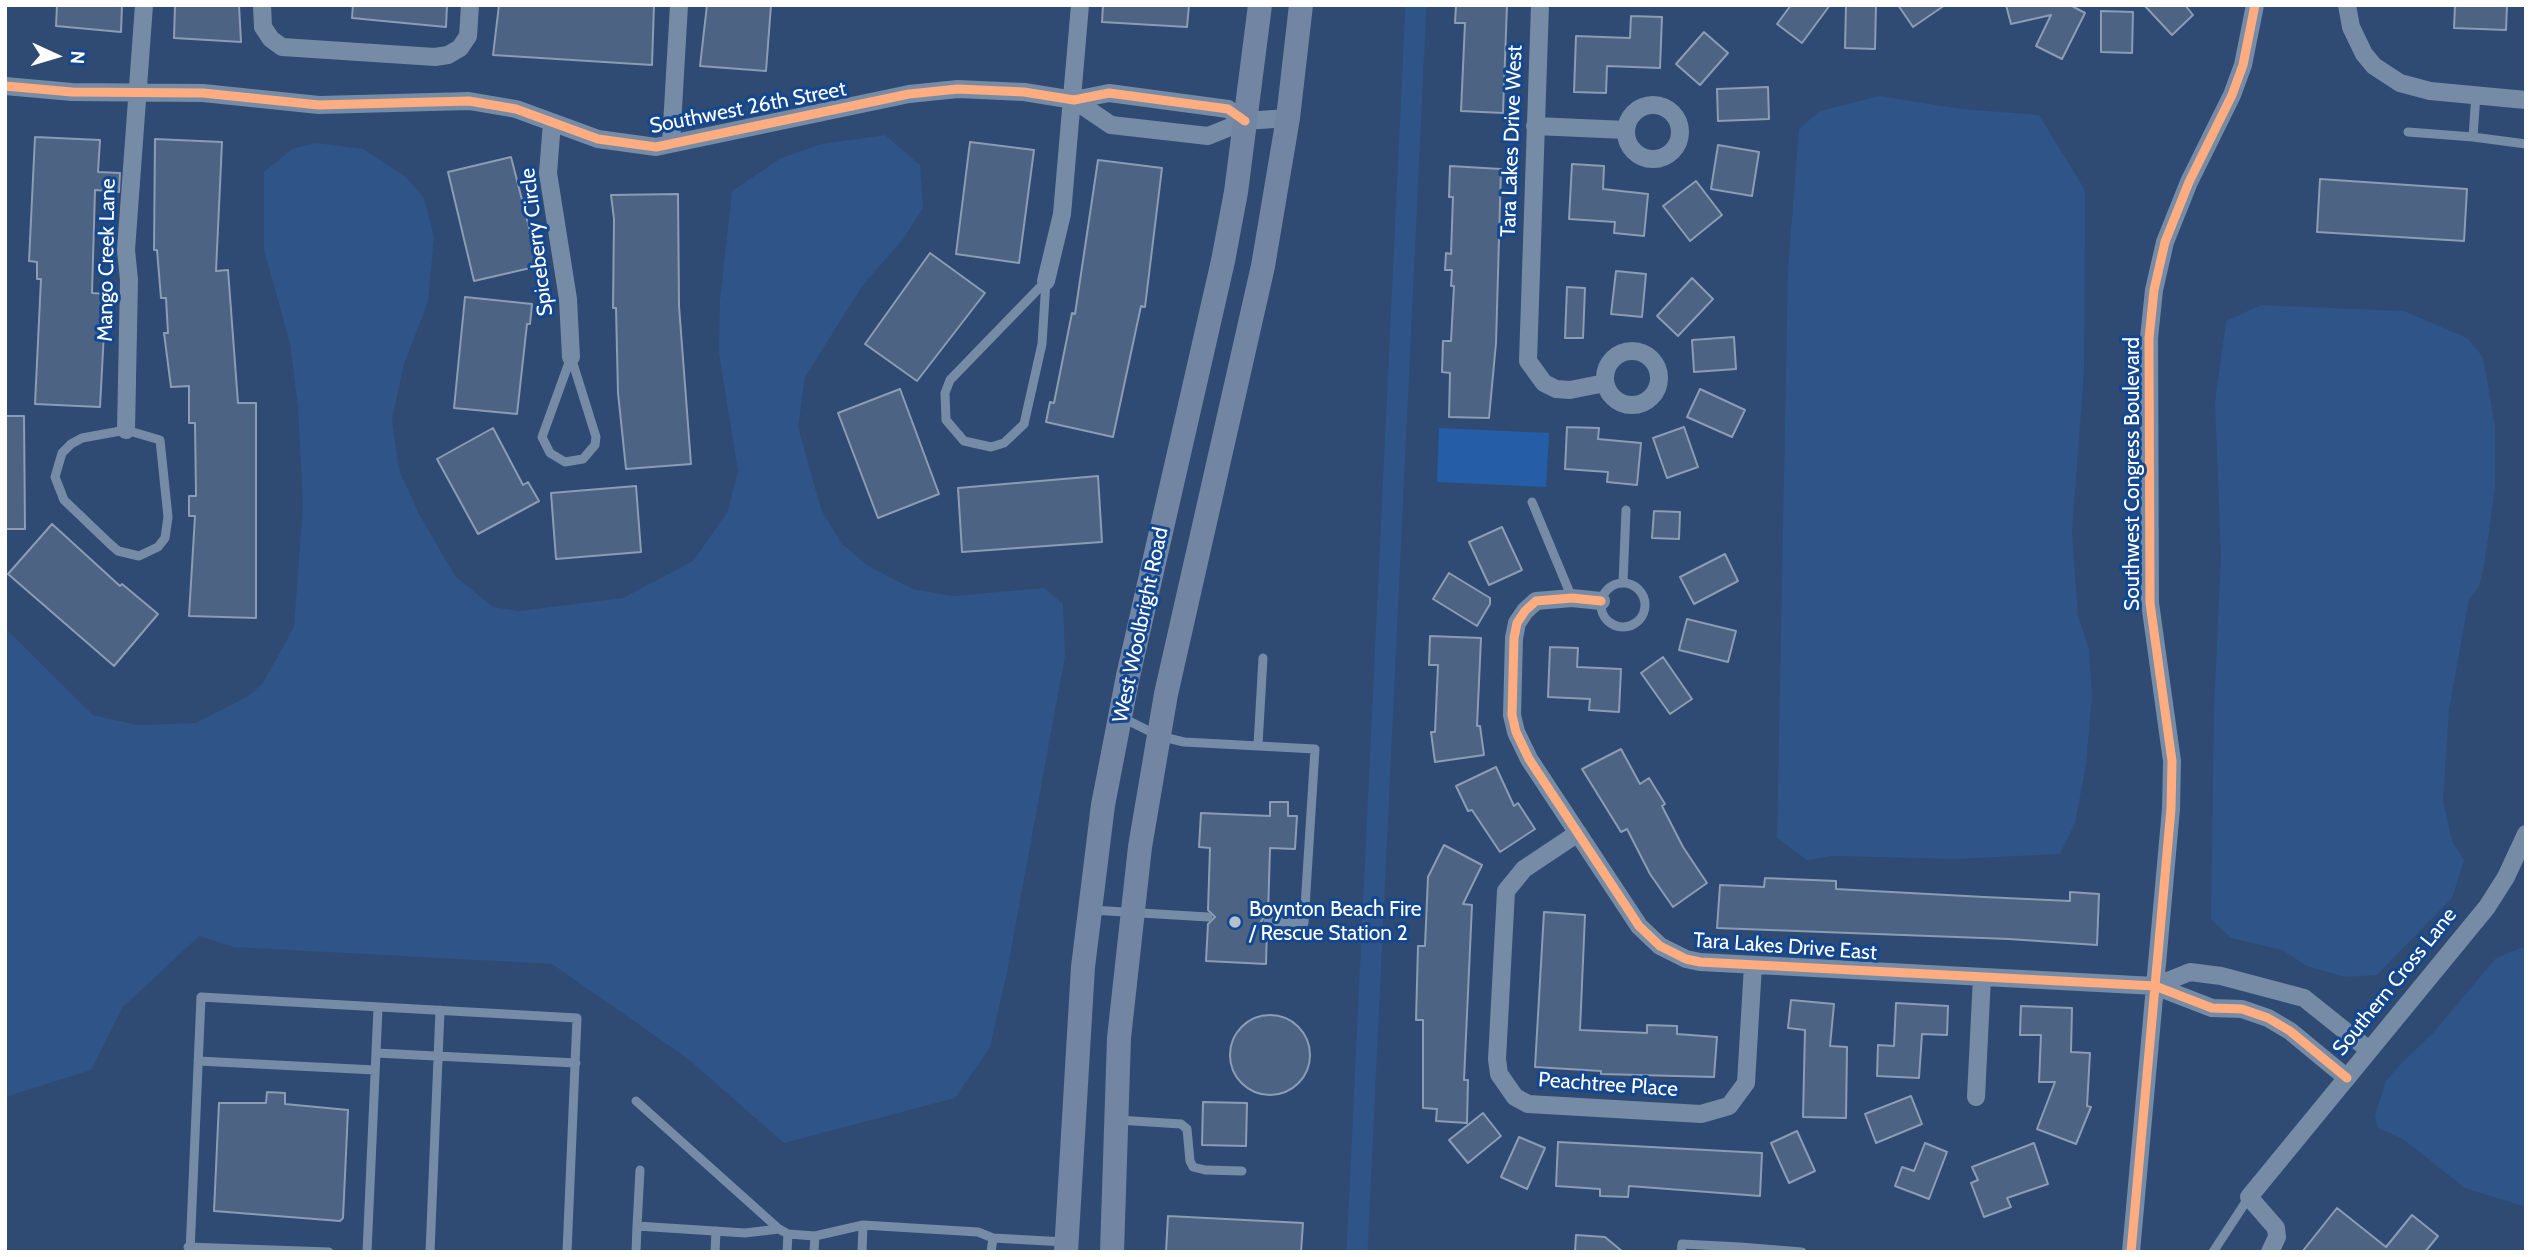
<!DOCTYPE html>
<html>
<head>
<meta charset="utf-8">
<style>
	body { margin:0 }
	#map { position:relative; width:2531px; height:1257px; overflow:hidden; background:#2f4b73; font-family:Cabin,sans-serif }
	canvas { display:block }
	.frame { position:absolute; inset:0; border:7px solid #fff; pointer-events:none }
	.north { position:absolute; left:21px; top:21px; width:70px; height:70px; -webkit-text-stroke:5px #13478f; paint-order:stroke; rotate:94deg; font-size:19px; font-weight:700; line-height:28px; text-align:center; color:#fff }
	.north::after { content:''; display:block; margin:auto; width:24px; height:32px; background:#fff; clip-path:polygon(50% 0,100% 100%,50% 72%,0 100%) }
</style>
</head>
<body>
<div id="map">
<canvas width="2531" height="1257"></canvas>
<div class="frame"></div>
<div class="north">N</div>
</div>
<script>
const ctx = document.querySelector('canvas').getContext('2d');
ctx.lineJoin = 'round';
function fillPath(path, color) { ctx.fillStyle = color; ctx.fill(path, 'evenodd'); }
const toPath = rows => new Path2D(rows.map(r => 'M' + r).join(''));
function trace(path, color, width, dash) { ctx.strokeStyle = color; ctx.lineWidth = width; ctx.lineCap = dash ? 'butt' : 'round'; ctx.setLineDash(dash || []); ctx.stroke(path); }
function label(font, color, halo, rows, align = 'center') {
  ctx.font = font + ' Cabin,sans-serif'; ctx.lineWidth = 6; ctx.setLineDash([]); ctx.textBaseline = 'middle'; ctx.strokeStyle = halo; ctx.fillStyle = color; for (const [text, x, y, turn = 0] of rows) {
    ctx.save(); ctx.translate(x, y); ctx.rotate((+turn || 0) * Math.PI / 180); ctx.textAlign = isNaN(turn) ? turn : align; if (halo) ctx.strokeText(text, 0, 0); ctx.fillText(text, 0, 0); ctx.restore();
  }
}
fillPath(toPath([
	[1439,428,1549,433,1546,487,1437,482]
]), '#255da6');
fillPath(toPath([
	[1879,96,1962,109,2039,115,2085,190,2084,371,2072,531,2078,616,2089,649,2092,695,2086,765,2075,823,2060,854,1956,859,1833,856,1807,860,1777,838,1788,270,1799,129,1820,111],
	[885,135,920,165,923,208,904,238,863,285,805,377,798,427,821,509,841,543,868,566,913,589,953,596,1044,588,1063,604,1065,656,1007,972,990,1047,955,1098,784,1143,687,1058,552,964,234,947,199,936,122,1008,91,1070,5,1097,5,628,93,715,137,725,196,723,250,695,263,683,294,627,303,505,298,408,290,343,264,250,264,172,292,149,316,143,363,149,406,177,424,198,434,237,428,302,404,364,392,419,399,470,419,514,455,576,493,607,519,611,623,598,693,561,728,511,738,471,719,354,720,300,732,191,781,158,822,144],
	[2261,305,2404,311,2467,338,2483,357,2495,427,2495,488,2484,566,2479,587,2469,599,2449,710,2443,801,2452,841,2464,860,2452,898,2377,975,2346,977,2307,966,2282,950,2231,938,2211,919,2214,709,2221,556,2215,403,2226,321],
	[2526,946,2526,1207,2465,1188,2403,1139,2378,1128,2375,1115,2386,1081,2400,1065,2434,1032,2496,958]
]), '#2e5488');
trace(toPath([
	[1357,1252,1416,5]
]), '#2e5488', 21);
const building = toPath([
	[57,5,122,5,121,32,56,26,57,5],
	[175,5,239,5,241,42,174,38,175,5],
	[353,5,447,5,446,27,352,18,353,5],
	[499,5,654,5,652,65,493,55,499,5],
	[707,5,771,5,766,71,700,66,707,5],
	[1103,5,1189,5,1187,27,1102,22,1103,5],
	[1456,5,1507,5,1503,113,1461,111,1465,23,1455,23,1456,5],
	[1791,5,1830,5,1802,43,1777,24,1791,5],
	[1846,5,1876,5,1875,49,1845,48,1846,5],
	[1898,5,1945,5,1913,27,1898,5],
	[2006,5,2070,5,2085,13,2062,59,2036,46,2051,15,2011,24,2006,5],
	[2144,5,2185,5,2193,15,2172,35,2144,5],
	[2455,5,2507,5,2506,30,2454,28,2455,5],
	[2101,11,2133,12,2132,53,2101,52,2101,11],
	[1631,16,1662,17,1660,68,1607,66,1606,93,1574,92,1576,36,1630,38,1631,16],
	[1704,32,1728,53,1700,85,1676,64,1704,32],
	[1768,87,1769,119,1718,121,1717,89,1768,87],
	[35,137,100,140,98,172,120,173,119,192,95,190,92,293,106,294,100,407,35,404,41,279,37,279,37,262,29,261,35,137],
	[155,139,222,142,216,271,228,270,238,403,256,403,256,618,189,616,195,516,189,516,189,496,196,496,195,423,189,423,189,386,171,387,164,333,168,333,166,298,161,298,157,250,154,250,155,139],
	[970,142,1034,150,1019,263,956,254,970,142],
	[1718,145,1759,152,1752,196,1711,189,1718,145],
	[511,157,539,266,474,281,448,172,511,157],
	[1098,160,1162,168,1145,307,1141,306,1113,437,1046,422,1050,402,1054,403,1072,313,1075,314,1098,160],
	[1572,164,1604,166,1603,189,1648,194,1644,236,1614,233,1615,222,1569,219,1572,164],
	[1450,166,1501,169,1496,343,1489,418,1449,417,1450,373,1442,372,1443,341,1451,341,1454,286,1451,286,1452,270,1445,270,1446,253,1451,254,1453,197,1449,197,1450,166],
	[2320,179,2467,189,2464,241,2317,232,2320,179],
	[1696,181,1722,215,1690,241,1663,206,1696,181],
	[678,194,679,306,691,464,626,469,618,393,616,308,613,308,614,219,611,195,678,194],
	[930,253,985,293,917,381,865,344,930,253],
	[1616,271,1646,274,1642,317,1611,314,1616,271],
	[1692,278,1713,299,1678,336,1657,316,1692,278],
	[1567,287,1585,288,1583,338,1565,338,1567,287],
	[465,297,532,304,530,324,527,324,517,414,454,408,465,297],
	[1734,337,1736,369,1694,372,1692,340,1734,337],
	[900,389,939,494,878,518,838,413,900,389],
	[1700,389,1745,410,1732,437,1687,417,1700,389],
	[5,416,24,416,25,529,5,529,5,416],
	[1567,427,1599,428,1598,439,1641,443,1637,485,1607,482,1608,472,1565,469,1567,427],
	[1684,427,1698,467,1667,478,1653,438,1684,427],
	[493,428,523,485,528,482,539,501,478,534,437,459,493,428],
	[1098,476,1102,542,962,552,958,488,1098,476],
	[636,486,641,552,556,559,551,493,636,486],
	[1654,511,1680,512,1679,539,1652,538,1654,511],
	[52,524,120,586,122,584,158,614,114,666,8,574,52,524],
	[1502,527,1522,570,1489,585,1469,542,1502,527],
	[1725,554,1738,581,1694,604,1680,577,1725,554],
	[1449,573,1490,598,1490,604,1477,626,1433,599,1449,573],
	[1687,619,1736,631,1728,662,1679,650,1687,619],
	[1430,636,1481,638,1477,726,1480,726,1484,755,1435,762,1431,732,1435,732,1438,665,1429,665,1430,636],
	[1550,647,1578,648,1577,667,1621,669,1619,712,1589,710,1590,699,1548,697,1550,647],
	[1663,657,1692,699,1670,714,1641,673,1663,657],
	[1621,749,1640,784,1649,778,1665,804,1662,806,1683,847,1707,883,1673,907,1650,874,1627,829,1621,832,1582,769,1621,749],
	[1496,767,1514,806,1518,803,1535,829,1500,852,1472,810,1468,811,1456,786,1496,767],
	[1270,802,1288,802,1288,816,1297,816,1295,849,1270,848,1268,914,1261,921,1267,928,1266,964,1206,961,1208,924,1215,917,1208,910,1210,848,1199,847,1201,813,1270,816,1270,802],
	[1444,845,1482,865,1463,904,1472,905,1464,1080,1468,1080,1467,1123,1436,1121,1437,1109,1423,1108,1423,1020,1416,1020,1418,946,1425,946,1428,877,1444,845],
	[1765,878,1836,881,1836,889,1984,897,2070,901,2070,892,2099,894,2097,945,2009,939,1717,928,1720,885,1764,887,1765,878],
	[1544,912,1585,915,1580,1030,1647,1033,1647,1025,1677,1026,1677,1034,1717,1037,1714,1077,1601,1074,1601,1071,1535,1067,1544,912],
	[1791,1000,1834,1004,1830,1046,1847,1047,1846,1118,1803,1117,1805,1030,1788,1028,1791,1000],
	[1896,1003,1948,1006,1947,1035,1922,1034,1919,1078,1877,1076,1878,1045,1894,1046,1896,1003],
	[2021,1006,2072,1008,2071,1052,2090,1053,2087,1106,2091,1107,2076,1144,2037,1129,2055,1082,2039,1082,2041,1035,2020,1035,2021,1006],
	'1230 1055a40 40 0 1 1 80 0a40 40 0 1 1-80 0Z',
	[267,1092,285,1093,285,1104,348,1110,343,1218,340,1221,214,1211,219,1103,266,1103,267,1092],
	[1911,1096,1922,1124,1876,1143,1865,1114,1911,1096],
	[1203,1102,1247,1103,1246,1146,1202,1145,1203,1102],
	[1483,1113,1501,1136,1468,1163,1449,1140,1483,1113],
	[1797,1131,1815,1171,1789,1183,1771,1143,1797,1131],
	[1519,1137,1545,1148,1527,1189,1501,1177,1519,1137],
	[1558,1142,1762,1153,1760,1196,1629,1186,1628,1197,1600,1196,1600,1189,1556,1186,1558,1142],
	[1925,1143,1947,1152,1929,1199,1895,1186,1902,1167,1914,1171,1925,1143],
	[2034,1143,2048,1184,2007,1198,2011,1207,1984,1217,1971,1183,1978,1180,1972,1167,2034,1143],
	[2337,1208,2386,1247,2412,1215,2438,1236,2425,1252,2302,1252,2337,1208],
	[1168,1216,1303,1223,1301,1252,1166,1252,1168,1216],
	[1576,1235,1605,1237,1623,1252,1575,1252,1576,1235]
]);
fillPath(building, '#4c6383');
trace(building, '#8b9cb4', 2);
trace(toPath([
	[2408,132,2473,137,2476,94],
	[2473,137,2526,144],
	[1046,281,1042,344,1024,424,1004,443,991,447,964,441,946,420,945,393,950,380,1046,281],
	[571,357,596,437,595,445,583,459,565,462,550,453,542,437,571,357],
	[126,430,160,440,168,517,165,538,158,547,139,556,118,551,110,544,64,500,55,477,62,453,71,444,82,438,126,430],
	[1532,502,1572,598],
	'1601 605a22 22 0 1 1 44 0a22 22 0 1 1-44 0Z',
	[1623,583,1626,510],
	[1123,718,1159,736,1184,742,1315,749,1304,923,1268,921],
	[1258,745,1263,658],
	[1091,910,1208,917],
	[376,1053,576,1063],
	[198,1061,375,1070],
	[636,1101,779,1229,788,1234,815,1236],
	[1118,1120,1181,1124,1187,1129,1190,1161,1193,1167,1205,1170,1242,1171],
	[637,1226,640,1170],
	[188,1247,329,1252],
	[1740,1250,1740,1247,1802,1252],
	[190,1252,201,997,577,1018,567,1252],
	[367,1252,378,1008],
	[430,1252,440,1010],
	[636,1252,637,1226,745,1233,779,1229],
	[715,1252,716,1231],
	[787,1252,788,1234],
	[814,1252,815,1236,863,1225,978,1232,993,1238,1065,1242],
	[862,1252,863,1225],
	[991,1252,993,1238],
	[1681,1252,1682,1244,1740,1247],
	[2213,1252,2249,1197]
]), '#768ca6', 9);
trace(toPath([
	[262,5,263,27,271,39,282,47,435,57,448,55,460,48,468,36,470,5],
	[1540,5,1528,361,1544,383,1556,389,1570,390,1605,383],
	[2347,5,2351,27,2364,54,2374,66,2400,83,2430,91,2526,100],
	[5,86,72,92,203,93,319,105,469,101,516,109,598,139,656,147,909,94,958,89,1024,92,1074,100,1109,93,1228,109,1245,121],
	[1074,100,1111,125,1208,136,1245,121,1288,118],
	'1626 132a27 27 0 1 1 54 0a27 27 0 1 1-54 0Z',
	[552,122,548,173,568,299,571,357],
	[1535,126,1626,130],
	[671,143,679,5],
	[1046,281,1062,214,1080,5],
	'1605 378a27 27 0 1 1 54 0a27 27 0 1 1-54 0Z',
	[126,430,129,280,126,250,144,5],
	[1601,601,1572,598,1536,601,1525,611,1517,623,1514,638,1512,715,1516,732,1529,759,1639,926,1660,946,1686,959,1700,962,2155,986,2212,1008,2242,1009,2268,1018,2290,1031,2347,1078],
	[1578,833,1524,869,1506,891,1497,1059,1499,1074,1515,1097,1528,1104,1701,1114,1729,1106,1746,1083,1753,965],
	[2155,986,2190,972,2221,976,2304,998,2369,1050],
	[1976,1097,1982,977],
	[2131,1252,2171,809,2172,761,2150,603,2149,338,2154,290,2165,242,2189,182,2232,95,2243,65,2255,5],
	[2270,1252,2277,1237,2276,1228,2249,1197,2487,907,2506,877,2526,834]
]), '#768ca6', 18);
trace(toPath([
	[1066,1252,1083,967,1103,805,1128,676,1223,261,1236,192,1260,5],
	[1112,1252,1119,1038,1140,847,1166,694,1263,266,1288,118,1301,5]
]), '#7286a3', 24);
trace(toPath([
	[5,86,72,92,203,93,319,105,469,101,516,109,598,139,656,147,909,94,958,89,1024,92,1074,100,1109,93,1228,109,1245,121],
	[1601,601,1572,598,1536,601,1525,611,1517,623,1514,638,1512,715,1516,732,1529,759,1639,926,1660,946,1686,959,1700,962,2155,986,2212,1008,2242,1009,2268,1018,2290,1031,2347,1078],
	[2131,1252,2171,809,2172,761,2150,603,2149,338,2154,290,2165,242,2189,182,2232,95,2243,65,2255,5]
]), '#ffac80', 9);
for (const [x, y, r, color] of [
	[1235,922,7,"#b6c0ce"]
]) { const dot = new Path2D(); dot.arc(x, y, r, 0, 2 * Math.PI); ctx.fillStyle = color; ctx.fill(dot); trace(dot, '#13478f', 2.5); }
label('21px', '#fff', '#13478f', [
	["Southwest 26th Street",748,108,-11],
	["Tara Lakes Drive West",1512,141,-88],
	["Spiceberry Circle",537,242,-97],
	["Mango Creek Lane",107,260,-89],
	["Southwest Congress Boulevard",2133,474,-90],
	["West Woolbright Road",1141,625,-78],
	["Tara Lakes Drive East",1785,947,4],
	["Southern Cross Lane",2395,982,-51],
	["Peachtree Place",1608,1085,4]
]);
label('21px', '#fff', '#13478f', [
	["Boynton Beach Fire",1249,910],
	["/ Rescue Station 2",1249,934]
], 'left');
</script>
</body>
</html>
